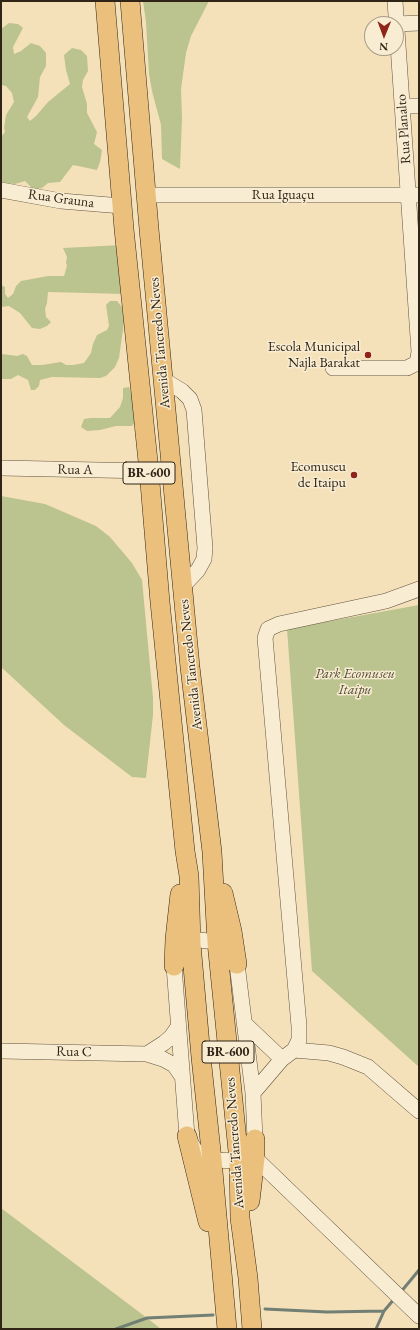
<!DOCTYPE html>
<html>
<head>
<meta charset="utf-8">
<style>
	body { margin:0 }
	#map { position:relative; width:420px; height:1330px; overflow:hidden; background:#f5e1b9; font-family:"EB Garamond",serif }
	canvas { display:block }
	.frame { position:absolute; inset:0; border:2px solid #302417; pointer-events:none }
	.north { position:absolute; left:364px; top:16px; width:40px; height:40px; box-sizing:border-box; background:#f8ecd2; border:1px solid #a89c87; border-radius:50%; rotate:181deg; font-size:11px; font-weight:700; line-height:16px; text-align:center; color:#302417 }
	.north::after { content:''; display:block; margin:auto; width:14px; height:18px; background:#8f2418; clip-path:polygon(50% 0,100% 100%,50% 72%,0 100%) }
</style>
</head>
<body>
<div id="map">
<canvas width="420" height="1330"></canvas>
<div class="frame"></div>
<div class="north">N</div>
</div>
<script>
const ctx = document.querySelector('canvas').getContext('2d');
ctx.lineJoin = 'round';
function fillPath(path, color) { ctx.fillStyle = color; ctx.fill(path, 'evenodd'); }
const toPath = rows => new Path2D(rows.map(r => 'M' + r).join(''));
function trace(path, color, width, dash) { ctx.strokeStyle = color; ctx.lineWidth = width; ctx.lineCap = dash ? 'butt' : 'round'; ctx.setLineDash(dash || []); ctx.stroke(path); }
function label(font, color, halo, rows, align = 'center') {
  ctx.font = font + ' "EB Garamond",serif'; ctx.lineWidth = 3; ctx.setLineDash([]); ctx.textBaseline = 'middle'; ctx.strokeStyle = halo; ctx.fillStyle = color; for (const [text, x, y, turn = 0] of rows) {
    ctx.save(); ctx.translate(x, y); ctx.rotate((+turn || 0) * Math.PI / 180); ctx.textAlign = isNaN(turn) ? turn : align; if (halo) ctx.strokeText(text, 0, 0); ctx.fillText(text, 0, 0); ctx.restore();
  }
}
fillPath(toPath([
	[143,1,209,1,191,36,186,53,181,89,182,119,180,169,162,159,161,125,152,91,149,74,146,22],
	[9,23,18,24,23,28,13,47,14,54,21,51,31,43,40,46,46,53,46,66,40,77,38,97,27,117,30,121,36,116,48,102,70,84,66,70,64,55,72,48,81,50,87,56,88,71,83,80,82,87,87,104,87,113,97,132,94,144,102,150,100,162,97,170,73,165,60,182,48,183,42,188,38,189,32,188,25,181,15,184,1,183,1,137,5,132,4,128,6,115,14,102,12,93,6,86,1,85,1,29],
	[122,245,125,294,48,292,47,303,45,309,46,317,51,322,47,326,40,329,32,328,20,313,9,306,1,307,1,285,5,287,5,294,8,298,13,294,16,286,21,281,48,276,64,276,67,266,66,262,67,257,63,248],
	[110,301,117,301,122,307,124,322,119,358,115,367,106,376,100,378,52,377,40,380,39,386,35,390,31,390,28,380,18,375,11,379,2,379,1,377,2,354,17,356,23,354,27,356,32,365,42,365,61,362,66,365,73,365,84,363,91,353,93,344,97,335,107,330,109,326,106,305],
	[129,387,133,399,136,421,132,426,116,426,100,430,87,431,81,427,84,419,91,418,110,418,120,407,123,398,123,388],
	[1,496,45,504,96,526,110,537,132,563,142,580,153,698,153,715,146,778,132,777,64,725,1,667],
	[419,605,419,1067,312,971,287,629],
	[1,1208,147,1318,161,1329,1,1329]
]), '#bbc38f');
trace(toPath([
	[400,1293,419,1270],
	[265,1309,327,1312,384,1311],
	[116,1329,147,1318,213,1315],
	[376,1329,384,1311,395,1298]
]), '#717f75', 3);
const minor = toPath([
	[397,24,419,23],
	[403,106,419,106],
	[1,190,61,201,122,206],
	[146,195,418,195],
	[333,368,407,368,417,363,419,352,395,1],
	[164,380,182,391,190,399,194,410,205,548,204,559,198,570,183,586],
	[1,468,149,471],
	[199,940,217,942,227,950,237,964,253,1093,255,1139,251,1152,239,1161,212,1160,200,1154,195,1150,187,1136,174,966,177,956,191,944,199,940],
	[245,1024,282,1059],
	[294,1050,329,1053,343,1057,368,1067,419,1111],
	[1,1051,147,1054,163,1059,174,1065,181,1075],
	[147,1054,164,1043,171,1037,178,1027],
	[253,1093,282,1059,294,1050,299,1040,299,1026,265,638,268,629,279,624,386,601,419,589],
	[255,1158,419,1316]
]);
const major = toPath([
	[105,1,124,229,149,471,160,602,185,851,189,876,191,944,201,1057,212,1160,227,1329],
	[130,1,149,229,190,667,212,852,217,942,239,1161,240,1218,248,1278,252,1329],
	[223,893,232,931,237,964],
	[174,966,175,939,180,894],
	[187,1136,208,1222],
	[250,1201,255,1158,255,1139]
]);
trace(minor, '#615340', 16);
trace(major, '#302417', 20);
trace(minor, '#f8ecd2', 15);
trace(major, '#eac07c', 19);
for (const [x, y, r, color] of [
	[368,355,4,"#8f2418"],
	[354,475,4,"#8f2418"]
]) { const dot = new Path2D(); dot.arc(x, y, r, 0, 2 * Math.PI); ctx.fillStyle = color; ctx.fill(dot); trace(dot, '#f8ecd2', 1.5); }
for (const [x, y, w] of [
	[149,473,52],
	[228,1052,52]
]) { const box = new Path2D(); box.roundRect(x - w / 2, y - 11, w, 22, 3); ctx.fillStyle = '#f8ecd2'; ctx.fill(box); trace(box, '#302417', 1); }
label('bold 13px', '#302417', null, [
	["BR-600",149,473],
	["BR-600",228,1052]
]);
label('14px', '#302417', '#f8ecd2', [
	["Rua Planalto",404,129,-94],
	["Rua Iguaçu",283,195],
	["Rua Grauna",61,199,8],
	["Avenida Tancredo Neves",160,343,-95],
	["Rua A",75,470,1],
	["Avenida Tancredo Neves",191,665,-96],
	["Rua C",74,1052,1],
	["Avenida Tancredo Neves",235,1143,-94]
]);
label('14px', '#302417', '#f8ecd2', [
	["Escola Municipal",360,347],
	["Najla Barakat",360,363],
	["Ecomuseu",346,467],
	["de Itaipu",346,483]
], 'right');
label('italic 14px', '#534c35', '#f8ecd2', [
	["Park Ecomuseu",355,674],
	["Itaipu",355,690]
]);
</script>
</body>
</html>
